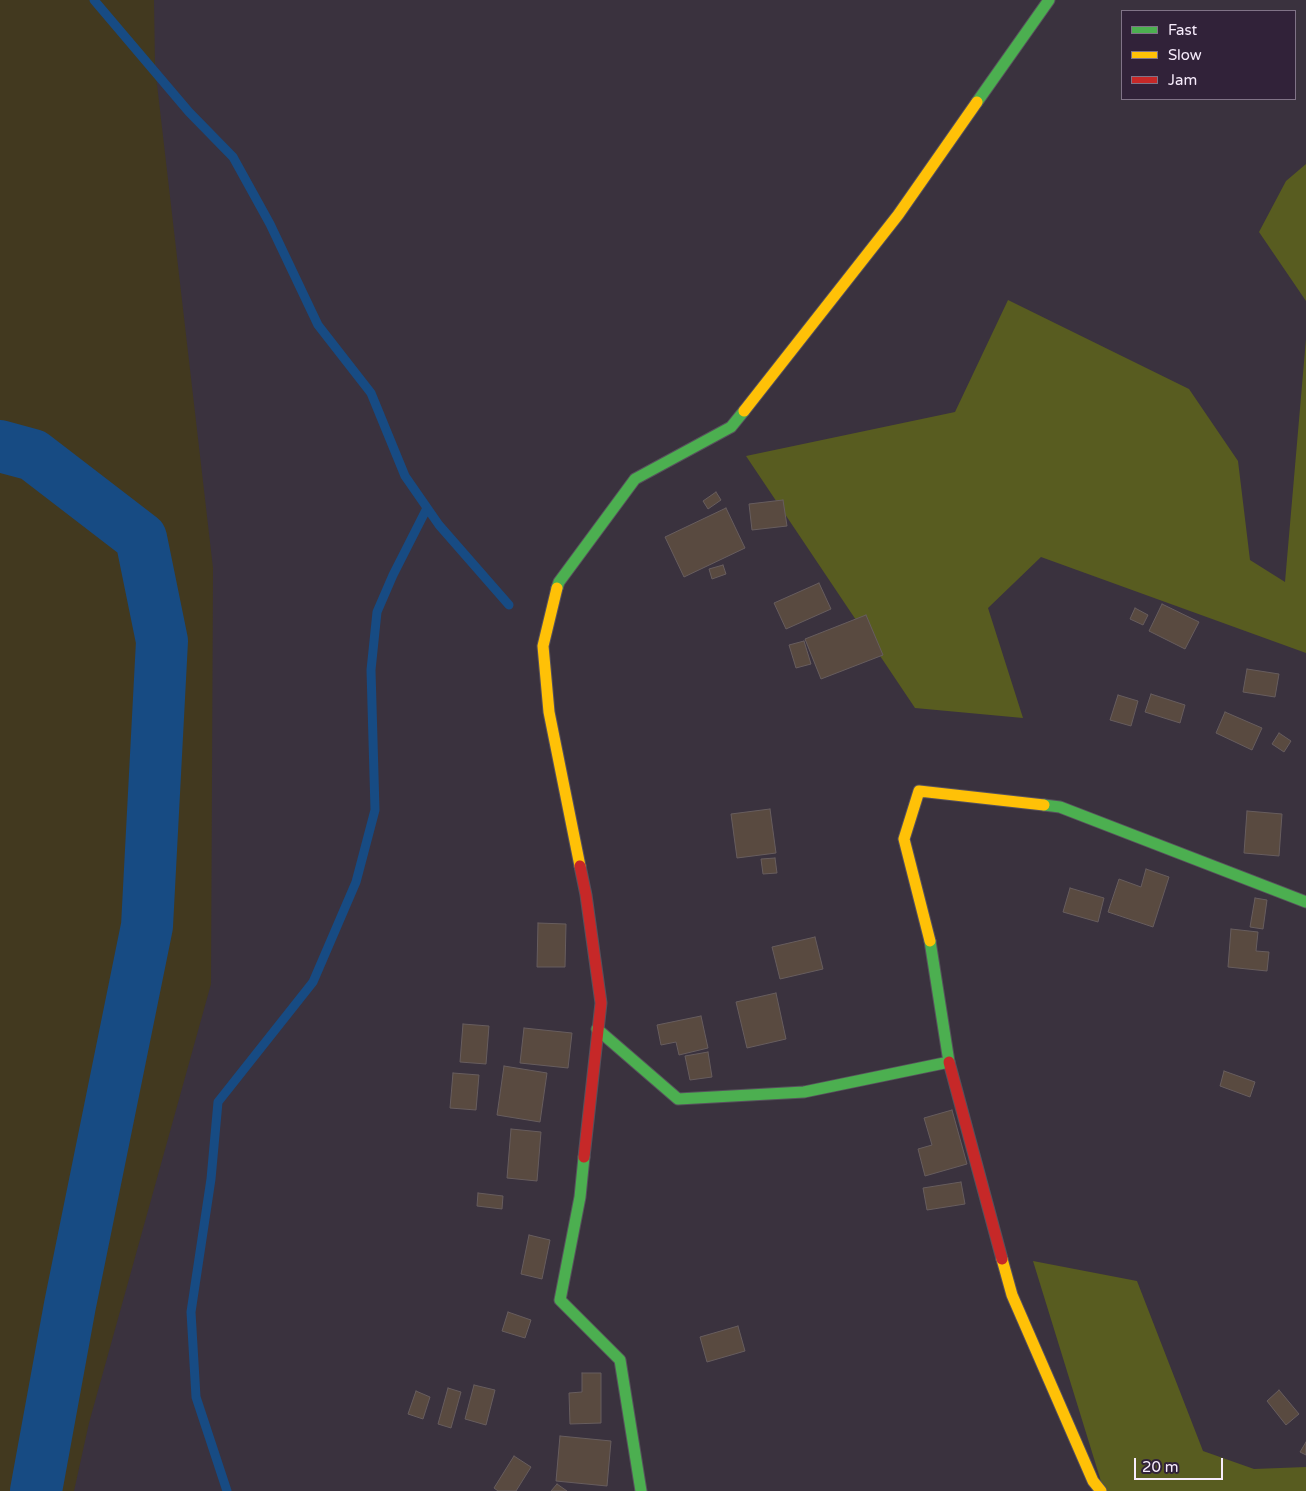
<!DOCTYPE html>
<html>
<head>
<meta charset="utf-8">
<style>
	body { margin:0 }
	#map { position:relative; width:1306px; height:1491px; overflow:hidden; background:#3a323e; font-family:"Varela Round",sans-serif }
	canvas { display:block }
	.legend { position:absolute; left:1121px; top:10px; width:175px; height:90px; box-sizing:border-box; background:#312239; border:1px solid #807387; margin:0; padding:6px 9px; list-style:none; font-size:15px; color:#f7ecfc }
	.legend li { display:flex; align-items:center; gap:10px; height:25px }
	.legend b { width:25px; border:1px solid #807387 }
	.scale { position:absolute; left:1134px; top:1458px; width:89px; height:22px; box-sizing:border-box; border:2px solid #f7ecfc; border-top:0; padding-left:6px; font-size:15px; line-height:18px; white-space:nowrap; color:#f7ecfc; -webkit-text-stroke:4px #312239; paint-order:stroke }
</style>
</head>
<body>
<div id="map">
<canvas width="1306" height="1491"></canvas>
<ul class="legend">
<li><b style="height:6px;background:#4caf50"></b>Fast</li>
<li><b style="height:6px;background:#ffc107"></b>Slow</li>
<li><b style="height:6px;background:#c62828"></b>Jam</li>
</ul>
<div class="scale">20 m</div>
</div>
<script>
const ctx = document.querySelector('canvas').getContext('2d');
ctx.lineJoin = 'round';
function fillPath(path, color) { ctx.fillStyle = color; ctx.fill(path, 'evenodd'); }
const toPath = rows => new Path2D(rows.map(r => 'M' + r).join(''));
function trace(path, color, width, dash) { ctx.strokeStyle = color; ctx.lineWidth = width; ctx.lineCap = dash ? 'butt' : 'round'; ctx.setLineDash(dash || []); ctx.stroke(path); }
fillPath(toPath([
	[1306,164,1306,301,1259,232,1286,181],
	[1008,300,1189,389,1238,461,1250,560,1285,582,1306,339,1306,653,1041,557,988,608,1023,718,915,708,746,456,955,412],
	[1033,1261,1137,1281,1203,1451,1254,1469,1306,1467,1306,1491,1104,1491]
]), '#585c20');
fillPath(toPath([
	[0,0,154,0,155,67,213,568,211,984,89,1423,74,1491,0,1491]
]), '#42391f');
trace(toPath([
	[94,0,189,112,233,157,270,224,318,325,371,393,405,476,439,525,509,605],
	[227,1491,196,1397,191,1312,211,1179,218,1102,313,982,356,882,375,810,371,670,377,612,393,575,427,508]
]), '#174b83', 9);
trace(toPath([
	[0,446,33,455,141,538,162,641,147,926,70,1305,36,1491]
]), '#174b83', 52);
const building = toPath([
	[716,492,721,500,708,509,703,501,716,492],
	[783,500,787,526,752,530,749,504,783,500],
	[726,508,745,548,684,577,665,537,726,508],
	[723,565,726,574,712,579,709,569,723,565],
	[819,583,831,609,786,629,774,603,819,583],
	[1162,604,1199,622,1185,649,1149,631,1162,604],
	[1135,608,1148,615,1143,625,1130,619,1135,608],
	[866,615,883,655,821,679,805,639,866,615],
	[804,641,811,664,796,668,789,645,804,641],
	[1247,669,1279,674,1275,697,1243,692,1247,669],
	[1151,694,1185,705,1180,723,1145,712,1151,694],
	[1118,695,1138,701,1131,726,1110,720,1118,695],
	[1225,712,1262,728,1252,750,1216,733,1225,712],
	[1279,733,1291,741,1284,752,1272,744,1279,733],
	[770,809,776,853,737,858,731,814,770,809],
	[1247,811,1282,814,1279,856,1244,853,1247,811],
	[775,858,777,873,763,874,761,859,775,858],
	[1146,869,1169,877,1153,927,1108,912,1119,879,1141,887,1146,869],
	[1070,888,1104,898,1098,922,1063,912,1070,888],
	[1255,898,1267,900,1263,929,1250,927,1255,898],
	[538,923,566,924,565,967,537,967,538,923],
	[1231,929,1258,932,1256,951,1269,952,1267,971,1228,967,1231,929],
	[815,937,823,969,780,979,772,947,815,937],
	[776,993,786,1039,747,1048,736,1002,776,993],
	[701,1016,708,1048,679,1055,676,1042,661,1045,657,1025,701,1016],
	[463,1024,489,1026,486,1064,460,1062,463,1024],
	[524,1028,572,1033,568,1068,520,1063,524,1028],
	[708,1052,712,1077,690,1080,685,1056,708,1052],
	[504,1066,547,1073,540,1122,497,1115,504,1066],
	[1224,1071,1255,1082,1250,1097,1220,1086,1224,1071],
	[453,1073,479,1075,476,1110,450,1108,453,1073],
	[952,1110,967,1164,925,1176,918,1149,932,1145,924,1118,952,1110],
	[511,1129,541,1132,537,1181,507,1178,511,1129],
	[961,1182,965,1204,927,1210,923,1188,961,1182],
	[478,1193,503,1196,502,1209,477,1206,478,1193],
	[529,1235,550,1240,542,1279,521,1274,529,1235],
	[508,1312,531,1320,525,1338,502,1331,508,1312],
	[738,1326,745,1351,707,1362,700,1337,738,1326],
	[582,1373,601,1373,601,1423,570,1424,569,1393,582,1392,582,1373],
	[474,1385,495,1390,486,1425,465,1419,474,1385],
	[448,1388,461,1392,451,1428,438,1424,448,1388],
	[1279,1390,1299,1414,1286,1425,1267,1401,1279,1390],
	[416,1391,430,1397,423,1419,408,1414,416,1391],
	[560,1436,611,1441,607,1486,556,1481,560,1436],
	[1306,1442,1306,1455,1300,1452,1306,1442],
	[514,1456,531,1467,516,1491,498,1491,494,1488,514,1456],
	[557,1484,567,1491,551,1491,557,1484]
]);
fillPath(building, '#594a40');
trace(building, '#675d5e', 1);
const fast = toPath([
	[977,102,1049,0],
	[557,588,559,582,635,479,731,427,744,411],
	[1044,805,1060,807,1306,902],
	[597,1029,678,1099,804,1092,949,1062,930,941],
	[584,1157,580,1197,560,1300,620,1360,641,1491]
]);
const slow = toPath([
	[744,411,898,215,977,102],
	[557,588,543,646,549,712,580,866],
	[930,941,904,839,919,791,1044,805],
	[1002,1259,1012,1295,1093,1481,1101,1491]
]);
const jam = toPath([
	[580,866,586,895,601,1003,584,1157],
	[949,1062,1002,1259]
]);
trace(fast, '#57515c', 13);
trace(slow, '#57515c', 13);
trace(jam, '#57515c', 13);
trace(fast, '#4caf50', 11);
trace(slow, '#ffc107', 11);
trace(jam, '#c62828', 11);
</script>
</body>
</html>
